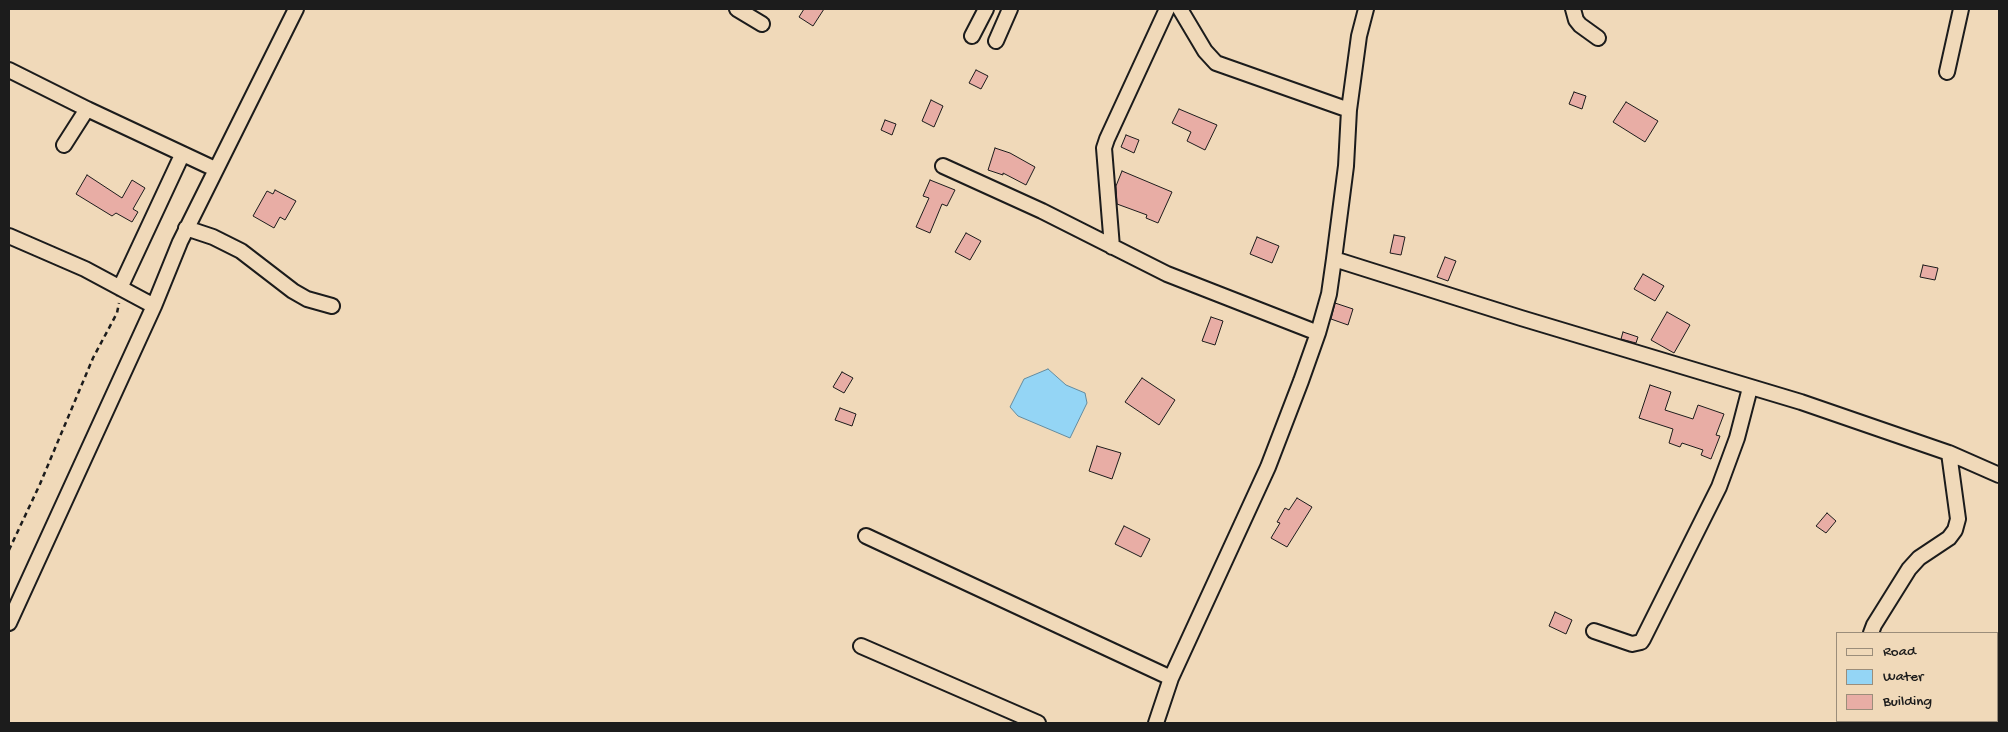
<!DOCTYPE html>
<html>
<head>
<meta charset="utf-8">
<style>
	body { margin:0 }
	#map { position:relative; width:2008px; height:732px; overflow:hidden; background:#f0d9b9; font-family:"Gochi Hand",sans-serif }
	canvas { display:block }
	.frame { position:absolute; inset:0; border:10px solid #1c1c1c; pointer-events:none }
	.legend { position:absolute; left:1836px; top:632px; width:162px; height:90px; box-sizing:border-box; background:#f0d9b9; border:1px solid #9b8d7a; margin:0; padding:6px 9px; list-style:none; font-size:15px; color:#1c1c1c }
	.legend li { display:flex; align-items:center; gap:10px; height:25px }
	.legend b { width:25px; border:1px solid #9b8d7a }
</style>
</head>
<body>
<div id="map">
<canvas width="2008" height="732"></canvas>
<div class="frame"></div>
<ul class="legend">
<li><b style="height:6px;background:#f0d9b9"></b>Road</li>
<li><b style="height:14px;background:#94d5f5"></b>Water</li>
<li><b style="height:14px;background:#e8ada5"></b>Building</li>
</ul>
</div>
<script>
const ctx = document.querySelector('canvas').getContext('2d');
ctx.lineJoin = 'round';
function fillPath(path, color) { ctx.fillStyle = color; ctx.fill(path, 'evenodd'); }
const toPath = rows => new Path2D(rows.map(r => 'M' + r).join(''));
function trace(path, color, width, dash) { ctx.strokeStyle = color; ctx.lineWidth = width; ctx.lineCap = dash ? 'butt' : 'round'; ctx.setLineDash(dash || []); ctx.stroke(path); }
const water = toPath([
	[1048,369,1066,385,1085,393,1087,403,1070,438,1018,416,1010,407,1024,379,1048,369]
]);
fillPath(water, '#94d5f5');
trace(water, '#648b9e', 1);
const building = toPath([
	[804,9,824,9,813,26,799,17,804,9],
	[976,70,988,76,981,89,969,83,976,70],
	[1574,92,1586,96,1582,109,1569,104,1574,92],
	[931,100,943,106,934,127,922,121,931,100],
	[1626,102,1658,121,1645,142,1613,122,1626,102],
	[1179,109,1217,125,1205,150,1187,141,1191,132,1172,123,1179,109],
	[885,120,896,124,892,135,881,130,885,120],
	[1126,135,1139,140,1134,153,1121,147,1126,135],
	[995,148,1010,153,1035,167,1026,185,1003,173,1003,175,988,170,995,148],
	[1122,171,1172,192,1158,223,1146,218,1147,215,1117,204,1116,186,1122,171],
	[87,175,122,198,132,180,145,188,133,209,138,212,132,222,116,213,112,216,76,194,87,175],
	[930,180,955,190,947,206,942,204,930,233,916,227,929,198,923,196,930,180],
	[275,190,296,201,285,220,280,217,274,228,253,216,267,191,273,194,275,190],
	[966,233,981,241,970,260,955,252,966,233],
	[1394,235,1405,237,1401,255,1390,253,1394,235],
	[1257,237,1279,246,1272,263,1250,254,1257,237],
	[1445,257,1456,261,1448,281,1437,277,1445,257],
	[1923,265,1938,268,1935,280,1920,277,1923,265],
	[1643,274,1664,286,1655,301,1634,289,1643,274],
	[1335,303,1353,309,1348,325,1331,319,1335,303],
	[1667,312,1690,325,1674,353,1651,340,1667,312],
	[1211,317,1223,321,1215,345,1202,341,1211,317],
	[1623,332,1638,337,1636,343,1621,339,1623,332],
	[842,372,853,378,844,393,833,387,842,372],
	[1142,378,1175,400,1159,425,1125,402,1142,378],
	[1650,385,1671,392,1665,410,1693,419,1698,405,1724,414,1716,435,1720,436,1711,459,1701,455,1703,450,1682,443,1680,447,1669,443,1673,429,1639,418,1650,385],
	[840,408,856,414,852,426,835,420,840,408],
	[1097,446,1121,453,1112,479,1089,471,1097,446],
	[1297,498,1312,507,1287,547,1271,538,1280,523,1277,522,1285,508,1289,510,1297,498],
	[1827,513,1836,521,1826,533,1816,526,1827,513],
	[1124,526,1150,539,1141,557,1115,544,1124,526],
	[1555,612,1572,620,1566,634,1549,626,1555,612]
]);
fillPath(building, '#e8ada5');
trace(building, '#1c1c1c', 1);
const minor = toPath([
	[737,9,762,24],
	[1180,9,1205,51,1216,63,1349,110],
	[1573,9,1576,20,1580,25,1598,38],
	[972,36,986,9],
	[996,41,1010,9],
	[9,70,87,109,215,169],
	[1947,72,1961,9],
	[64,145,87,109],
	[943,166,1042,211,1167,274,1318,333],
	[186,228,213,237,241,251,293,291,307,299,332,306],
	[9,236,85,269,154,306],
	[1112,247,1104,148,1107,139,1167,9],
	[1334,259,1346,166,1349,110,1359,36,1366,9],
	[120,288,182,155],
	[866,536,1171,678],
	[9,623,154,306,180,242,296,9],
	[1594,631,1632,644,1641,642,1643,639,1719,487,1737,438,1750,388],
	[1871,633,1874,625,1909,569,1919,558,1949,538,1955,530,1958,519,1949,453],
	[861,646,1038,723],
	[1156,723,1171,678,1268,467,1301,381,1318,333,1329,294,1334,259,1521,318,1801,402,1949,453,1999,475],
	[1850,723,1851,721]
]);
trace(minor, '#1c1c1c', 18);
trace(toPath([
	[9,550,40,484,93,358,117,313,119,303]
]), '#1c1c1c', 2.5, [5, 4]);
trace(minor, '#f0d9b9', 14);
</script>
</body>
</html>
